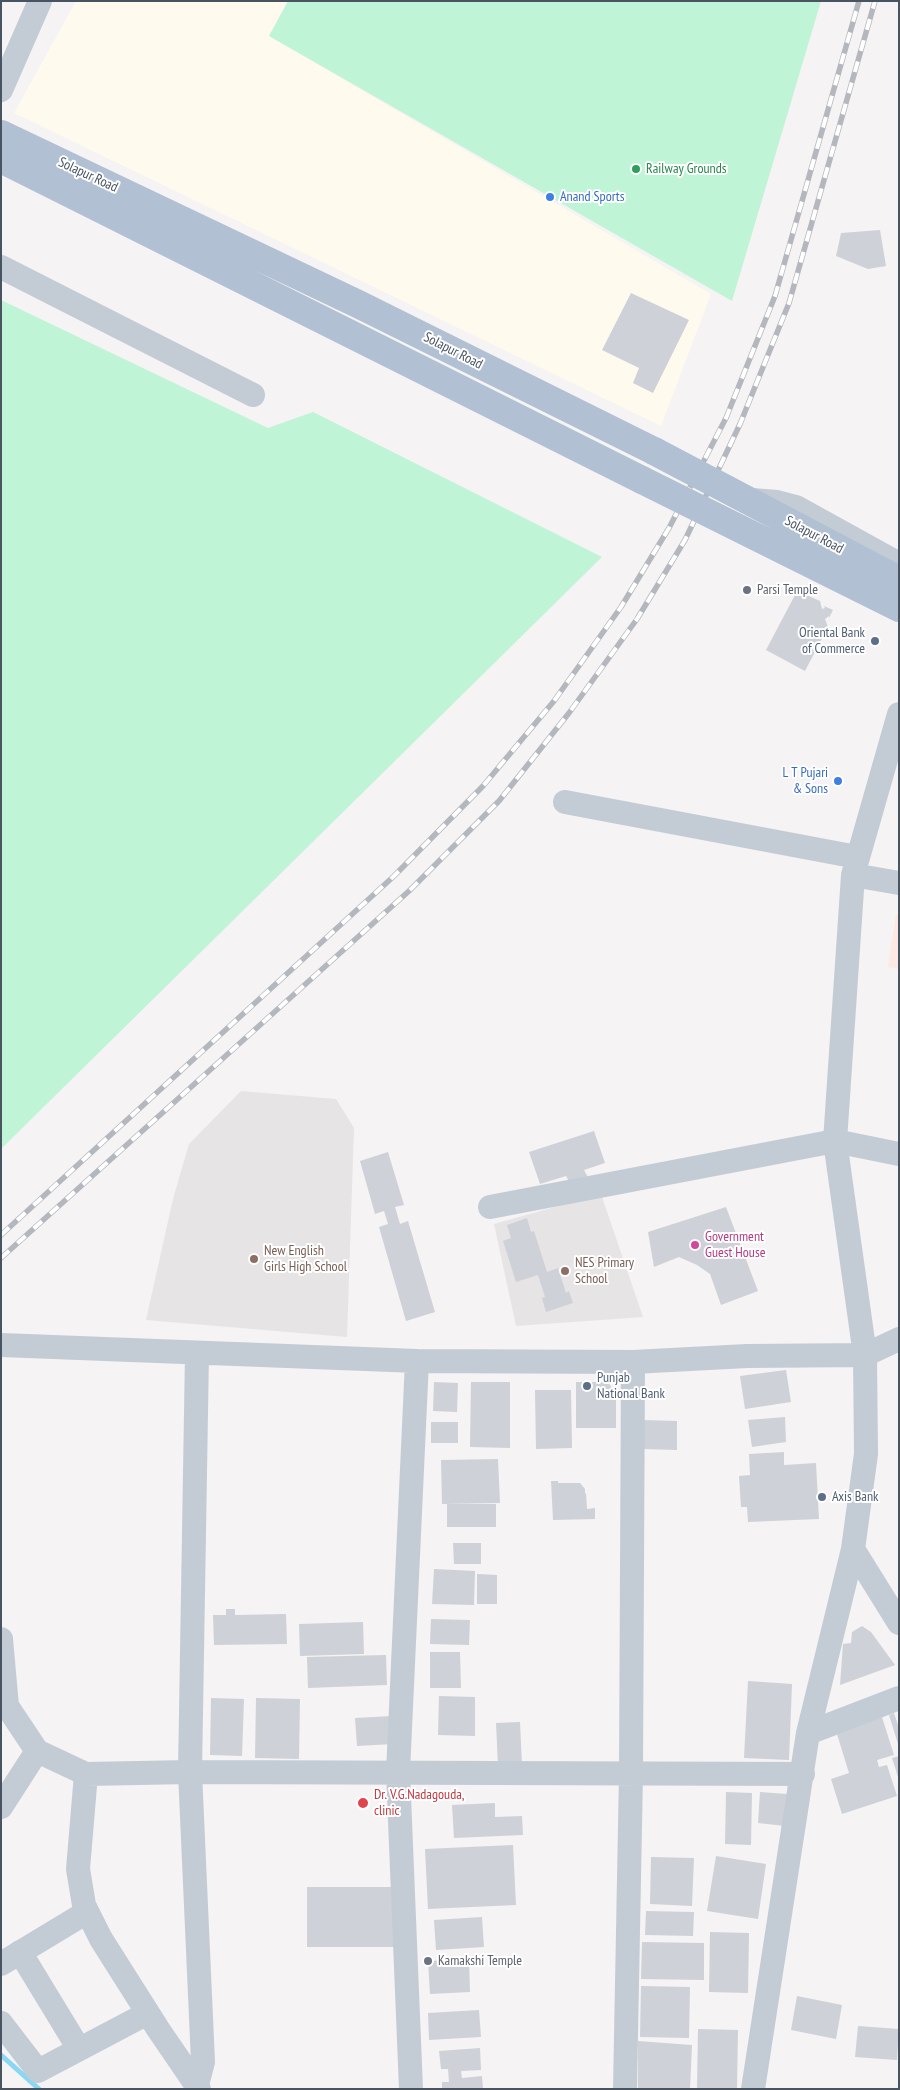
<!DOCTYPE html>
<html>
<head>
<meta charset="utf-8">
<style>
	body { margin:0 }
	#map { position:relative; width:900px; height:2090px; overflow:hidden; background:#f5f3f3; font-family:"PT Sans Narrow",sans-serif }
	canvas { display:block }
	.frame { position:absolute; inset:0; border:2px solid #485462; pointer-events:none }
</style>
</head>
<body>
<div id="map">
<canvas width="900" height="2090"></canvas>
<div class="frame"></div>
</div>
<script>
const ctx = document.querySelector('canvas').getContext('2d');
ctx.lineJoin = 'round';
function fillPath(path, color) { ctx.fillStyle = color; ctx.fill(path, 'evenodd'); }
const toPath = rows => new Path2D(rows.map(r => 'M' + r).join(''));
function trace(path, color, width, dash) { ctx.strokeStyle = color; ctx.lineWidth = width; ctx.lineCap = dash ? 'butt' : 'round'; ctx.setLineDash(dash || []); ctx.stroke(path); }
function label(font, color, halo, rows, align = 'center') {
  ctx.font = font + ' "PT Sans Narrow",sans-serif'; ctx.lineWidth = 4; ctx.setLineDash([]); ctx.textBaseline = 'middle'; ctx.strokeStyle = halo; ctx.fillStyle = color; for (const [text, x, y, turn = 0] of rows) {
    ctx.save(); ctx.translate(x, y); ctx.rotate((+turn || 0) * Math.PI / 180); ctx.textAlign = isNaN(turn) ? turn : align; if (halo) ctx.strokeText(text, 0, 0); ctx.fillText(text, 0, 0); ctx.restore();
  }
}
fillPath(toPath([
	[76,1,288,1,269,36,711,294,661,426,14,113]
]), '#fefaee');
fillPath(toPath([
	[241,1091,336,1099,354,1128,347,1337,146,1320,173,1199,189,1144],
	[601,1194,643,1317,516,1326,494,1224]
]), '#e6e4e5');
fillPath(toPath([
	[896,915,899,915,899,969,888,967]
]), '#fde8e4');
fillPath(toPath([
	[288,1,821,1,732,301,269,36],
	[1,300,268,428,313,412,602,557,1,1149]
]), '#c0f4d7');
trace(toPath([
	[1,2055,39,2089]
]), '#8ad7f4', 5);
fillPath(toPath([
	[880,230,886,266,868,269,836,256,841,233],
	[631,293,689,320,653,393,633,383,639,368,602,350],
	[802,593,820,601,822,609,825,608,824,606,833,610,829,618,829,616,825,619,828,627,805,671,766,650,795,595],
	[594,1131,605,1163,584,1170,590,1181,570,1183,566,1176,540,1184,529,1152],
	[388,1152,404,1205,395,1207,400,1224,408,1221,435,1312,406,1321,379,1227,388,1224,384,1211,375,1214,360,1161],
	[726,1207,758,1291,721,1305,710,1274,697,1265,679,1257,654,1267,648,1232],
	[527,1218,531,1232,534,1231,547,1272,558,1268,566,1293,569,1291,573,1303,546,1312,542,1298,545,1297,538,1275,516,1282,503,1241,511,1238,507,1225],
	[786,1370,791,1402,745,1409,740,1376],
	[434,1382,458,1383,457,1412,433,1411],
	[471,1382,510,1382,510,1448,470,1447],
	[576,1382,608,1382,616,1394,616,1428,576,1428],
	[535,1390,571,1390,572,1448,536,1449],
	[785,1417,786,1442,752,1447,748,1420],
	[643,1420,677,1421,677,1450,642,1449],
	[431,1422,458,1422,458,1443,431,1443],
	[784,1452,784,1465,816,1463,819,1519,748,1522,747,1507,741,1507,739,1476,750,1475,749,1454],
	[498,1459,500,1503,442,1504,441,1460],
	[551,1481,558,1481,558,1483,580,1483,585,1489,585,1494,586,1493,587,1509,595,1508,595,1519,553,1520],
	[447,1504,496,1504,496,1527,447,1527],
	[453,1543,481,1543,481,1564,454,1564],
	[434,1569,475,1571,474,1605,432,1604],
	[477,1574,497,1575,497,1604,477,1604],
	[226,1609,235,1609,235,1615,286,1614,287,1644,214,1645,213,1615,226,1615],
	[431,1619,470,1620,469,1645,430,1644],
	[363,1622,364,1654,300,1656,299,1624],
	[862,1626,871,1632,895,1665,840,1685,843,1644,851,1643,852,1632],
	[430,1652,460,1652,461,1688,430,1688],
	[386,1655,387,1685,308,1688,307,1657],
	[748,1681,792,1684,789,1760,744,1758],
	[439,1696,475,1697,475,1736,438,1735],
	[211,1698,244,1699,242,1756,210,1755],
	[256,1698,300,1699,299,1759,255,1758],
	[894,1713,899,1728,898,1744,889,1715],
	[392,1716,393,1744,357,1746,355,1718],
	[882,1717,894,1755,877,1760,879,1767,887,1765,897,1796,842,1814,831,1779,849,1773,836,1731],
	[520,1722,522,1765,498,1766,496,1723],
	[899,1756,899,1777,898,1777,892,1758],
	[726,1792,752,1793,751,1845,725,1844],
	[760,1792,787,1794,785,1826,758,1823],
	[495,1803,495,1817,522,1816,523,1835,454,1838,452,1805],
	[513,1845,516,1905,428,1909,425,1849],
	[716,1856,766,1864,758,1919,707,1911],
	[651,1857,694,1858,692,1906,650,1904],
	[307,1887,396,1887,396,1947,307,1947],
	[646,1911,694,1912,693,1936,645,1935],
	[482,1917,484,1947,436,1950,434,1920],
	[710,1932,749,1933,748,1993,709,1992],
	[642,1942,704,1943,704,1980,641,1979],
	[469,1959,470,1992,430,1994,428,1961],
	[641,1986,690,1987,689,2038,640,2037],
	[797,1996,842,2005,836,2039,791,2030],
	[479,2010,481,2037,429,2040,428,2013],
	[858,2026,899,2029,897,2060,855,2057],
	[698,2029,738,2030,737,2089,697,2089],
	[638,2041,692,2045,690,2089,638,2089],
	[480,2048,481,2070,461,2071,462,2078,482,2076,483,2089,442,2089,442,2082,449,2082,448,2069,441,2069,439,2051]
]), '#cfd1d8');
trace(toPath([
	[1,90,40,1],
	[1,267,253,395],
	[752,500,777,502,796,507,899,564],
	[565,802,857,857],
	[853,875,899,883],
	[490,1207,835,1141,899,1154],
	[1,1345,417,1361],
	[197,1353,190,1772,803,1774],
	[853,1549,899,1623],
	[1,1639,7,1706,37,1751,1,1807],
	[808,1733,899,1698],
	[37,1751,86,1774,190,1772,203,2062,197,2085],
	[86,1774,78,1869,84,1905,101,1939,158,2029,199,2089],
	[20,1952,79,2049],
	[1,1964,87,1912],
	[1,2023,38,2071,148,2013],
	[411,2089,398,1772,417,1361,633,1362,747,1356,865,1355,899,1339],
	[625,2089,631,1773,633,1362],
	[753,2089,808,1733,853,1549,866,1454,865,1355,835,1141,853,875,899,714]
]), '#c3ccd5', 24);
trace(toPath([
	[1,134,358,304,654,451],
	[1,159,642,480]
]), '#b1c0d3', 28);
const rail = toPath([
	[1,1235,394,876,483,786,554,701,621,607,669,528,726,418,775,296,859,1],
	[1,1258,409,891,499,801,569,713,637,619,685,540,740,424,789,303,875,1]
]);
trace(rail, '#b4b7bd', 5.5);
trace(rail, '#fff', 4, [11]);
trace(toPath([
	[654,451,899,580],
	[642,480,899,608]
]), '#b1c0d3', 28);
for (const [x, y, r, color] of [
	[636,169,5,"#2e9e5b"],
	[550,197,5,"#3f7fe0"],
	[747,590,5,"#6b7280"],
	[875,641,5,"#5c6f8a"],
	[838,781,5,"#3f7fe0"],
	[695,1245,5,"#d1479c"],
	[254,1259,5,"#8d6e63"],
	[565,1271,5,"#8d6e63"],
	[587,1386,5,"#5c6f8a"],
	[822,1497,5,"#5c6f8a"],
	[363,1803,6,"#e0444e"],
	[428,1961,5,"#6b7280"]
]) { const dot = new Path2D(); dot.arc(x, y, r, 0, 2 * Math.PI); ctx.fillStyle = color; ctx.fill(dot); trace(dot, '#fff', 2); }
label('14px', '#27864d', '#fff', [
	["Railway Grounds",646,169]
], 'left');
label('14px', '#485462', '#fff', [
	["Solapur Road",88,175,25],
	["Solapur Road",453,351,27],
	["Solapur Road",814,535,28]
]);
label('14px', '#366cbe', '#fff', [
	["Anand Sports",560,197],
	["L T Pujari",828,773,"right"],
	["& Sons",828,789,"right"]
], 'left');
label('14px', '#5b616d', '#fff', [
	["Parsi Temple",757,590],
	["Kamakshi Temple",438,1961]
], 'left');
label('14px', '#4e5e75', '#fff', [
	["Oriental Bank",865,633,"right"],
	["of Commerce",865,649,"right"],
	["Punjab",597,1378],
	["National Bank",597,1394],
	["Axis Bank",832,1497]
], 'left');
label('14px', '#b23c85', '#fff', [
	["Government",705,1237],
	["Guest House",705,1253]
], 'left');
label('14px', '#785e54', '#fff', [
	["New English",264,1251],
	["Girls High School",264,1267],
	["NES Primary",575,1263],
	["School",575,1279]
], 'left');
label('14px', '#be3a42', '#fff', [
	["Dr. V.G.Nadagouda,",374,1795],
	["clinic",374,1811]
], 'left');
</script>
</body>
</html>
